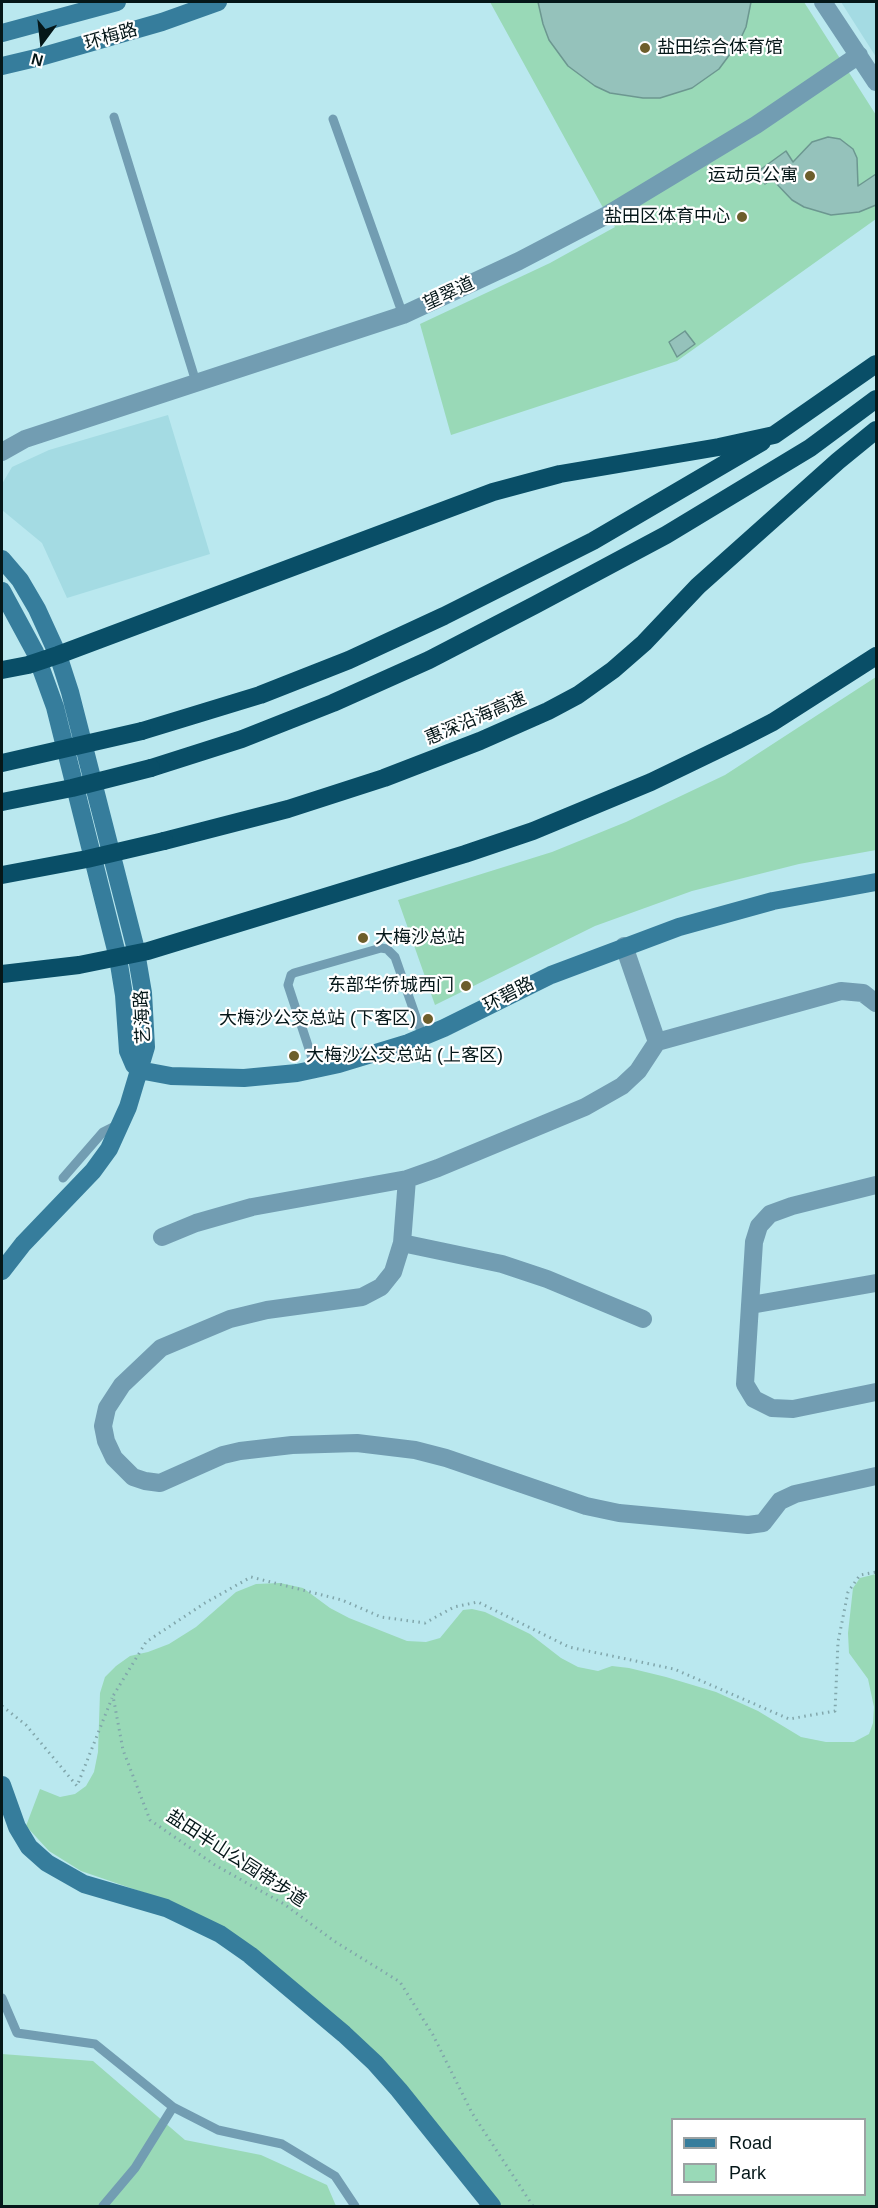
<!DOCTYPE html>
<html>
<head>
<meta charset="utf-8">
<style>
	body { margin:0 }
	#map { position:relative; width:878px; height:2208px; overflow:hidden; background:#bae8ef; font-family:Helvetica,sans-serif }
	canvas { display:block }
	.frame { position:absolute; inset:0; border:3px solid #051719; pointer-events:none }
	.legend { position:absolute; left:671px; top:2118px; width:195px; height:78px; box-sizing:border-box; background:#fff; border:2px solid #9ba2a3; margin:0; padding:8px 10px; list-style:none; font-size:18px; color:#051719 }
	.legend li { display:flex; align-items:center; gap:12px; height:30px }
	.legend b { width:30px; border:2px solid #9ba2a3 }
	.north { position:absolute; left:12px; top:12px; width:60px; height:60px; -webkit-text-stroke:4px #fff; paint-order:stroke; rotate:195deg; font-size:16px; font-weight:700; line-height:24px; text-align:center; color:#051719 }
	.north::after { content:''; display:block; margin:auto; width:21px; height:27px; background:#051719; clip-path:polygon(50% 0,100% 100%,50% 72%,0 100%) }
</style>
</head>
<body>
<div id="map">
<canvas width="878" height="2208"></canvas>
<div class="frame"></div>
<ul class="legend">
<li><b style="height:8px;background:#367d9c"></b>Road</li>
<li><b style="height:16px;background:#99d9b7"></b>Park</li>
</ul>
<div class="north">N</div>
</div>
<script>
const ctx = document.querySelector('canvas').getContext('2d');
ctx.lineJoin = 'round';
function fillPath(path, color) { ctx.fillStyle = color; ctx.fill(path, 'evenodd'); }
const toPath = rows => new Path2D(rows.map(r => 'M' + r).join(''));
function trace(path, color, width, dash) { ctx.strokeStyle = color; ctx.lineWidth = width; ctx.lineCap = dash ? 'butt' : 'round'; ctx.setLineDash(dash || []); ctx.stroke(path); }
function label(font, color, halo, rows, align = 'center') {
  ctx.font = font + ' Helvetica,"Noto Sans SC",sans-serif'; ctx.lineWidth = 4.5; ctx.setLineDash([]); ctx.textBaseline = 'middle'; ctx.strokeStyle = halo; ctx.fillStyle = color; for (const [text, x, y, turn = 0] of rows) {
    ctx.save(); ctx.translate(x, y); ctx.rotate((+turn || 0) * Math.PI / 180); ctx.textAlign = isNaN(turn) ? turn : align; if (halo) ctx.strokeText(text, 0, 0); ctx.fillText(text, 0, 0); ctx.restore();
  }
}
fillPath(toPath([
	[841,2,876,2,876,57],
	[168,415,210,554,67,598,42,543,2,510,2,484,12,467,49,450]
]), '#a4dbe3');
fillPath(toPath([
	[490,2,804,2,876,115,876,219,677,361,451,435,420,324,550,263,615,227,607,215],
	[876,677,876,850,799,864,692,891,595,926,435,1005,398,900,552,852,626,822,725,775],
	[876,1574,876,2206,500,2206,356,2034,145,1893,81,1871,49,1851,26,1826,40,1789,60,1797,75,1794,86,1786,94,1772,98,1752,100,1693,105,1677,116,1666,130,1656,148,1652,169,1644,196,1627,236,1592,256,1584,280,1583,303,1588,330,1608,349,1618,407,1641,426,1642,440,1638,463,1610,472,1609,485,1612,530,1634,561,1658,578,1667,598,1671,612,1666,629,1668,666,1677,716,1692,758,1711,801,1737,826,1742,854,1742,869,1734,873,1723,874,1707,868,1679,849,1653,848,1633,853,1588,860,1578],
	[672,2120,864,2120,864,2194,672,2194],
	[2,2054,93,2061,185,2140,261,2155,327,2185,336,2206,2,2206]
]), '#99d9b7');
const building = toPath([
	[538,2,751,2,746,27,739,42,719,69,692,88,660,98,643,98,610,93,595,86,568,66,549,40,543,24,538,2],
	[828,137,840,139,853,149,857,158,858,186,876,174,876,205,859,212,831,215,804,207,792,200,772,179,765,184,757,172,786,151,793,162,812,142,828,137],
	[685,331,695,344,677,357,669,342,685,331]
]);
fillPath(building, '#95c2bb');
trace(building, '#6c9790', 1.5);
trace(toPath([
	[2,1706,26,1725,77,1786,112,1698],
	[533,2206,472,2113,433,2035,400,1982,334,1941,284,1904,215,1865,150,1820,123,1750,113,1696,146,1642,205,1603,251,1577,342,1600,381,1617,425,1623,454,1607,478,1602,569,1647,674,1669,789,1719,835,1711,838,1642,848,1592,860,1575,876,1572]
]), '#81a6ab', 3, [1.5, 4.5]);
trace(toPath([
	[114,117,196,382],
	[333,119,403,315],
	[316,1070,288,985,291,975,294,973,381,948,387,949,395,957,423,1037],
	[63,1178,103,1132,119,1124],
	[2,1998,17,2033,95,2044,173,2107,218,2130,282,2144,335,2176,355,2206],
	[103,2206,135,2168,173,2107]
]), '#729db2', 9);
trace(toPath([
	[823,2,876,82],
	[2,452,25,439,403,315,519,261,607,215,756,125,859,55],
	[624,946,657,1042,841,991,863,993,876,1003],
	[407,1179,402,1243,393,1272,381,1287,362,1297,267,1310,230,1319,161,1348,122,1385,107,1408,103,1426,106,1441,114,1458,133,1477,145,1481,160,1483,223,1455,240,1451,292,1445,357,1443,415,1450,446,1458,586,1506,619,1513,748,1525,763,1523,780,1501,795,1494,876,1476],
	[876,1185,792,1206,770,1214,759,1226,754,1242,745,1384,754,1399,772,1408,793,1409,876,1392],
	[162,1237,196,1223,252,1207,407,1179,438,1168,585,1107,622,1086,638,1071,657,1042],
	[402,1243,502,1264,547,1279,643,1319],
	[751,1305,876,1283]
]), '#729db2', 18);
trace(toPath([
	[2,33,117,2],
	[2,66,40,57,162,22,218,2],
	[2,559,20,580,37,609,58,655,70,692,135,946,143,993,146,1047,128,1107,109,1149,93,1171,23,1244,2,1271],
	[2,591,35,652,55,707,118,958,124,995,128,1051,134,1065,139,1070],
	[139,1070,171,1076,244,1078,297,1073,339,1064,408,1043,444,1028,551,975,679,927,773,901,876,882],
	[2,1785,17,1827,29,1847,47,1863,84,1884,166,1908,220,1934,250,1955,344,2034,375,2063,399,2090,492,2206]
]), '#367d9c', 18);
trace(toPath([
	[2,670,28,665,58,655,493,492,560,474,719,447,774,435,876,364],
	[142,731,260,695,349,660,444,616,593,541,762,442],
	[151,768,242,739,333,703,429,660,535,605,666,535,810,448,876,399],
	[164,841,288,809,384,778,480,741,548,711,578,695,613,670,644,643,698,586,838,461,876,430],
	[2,974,79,965,148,951,465,854,533,831,651,782,736,741,773,722,876,656]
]), '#094e67', 18);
trace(toPath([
	[2,763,142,731],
	[2,802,72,788,151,768],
	[2,875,87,859,164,841]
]), '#094e67', 18);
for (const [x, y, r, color] of [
	[645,48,6,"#6d5e2b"],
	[810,176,6,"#6d5e2b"],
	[742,217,6,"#6d5e2b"],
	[363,938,6,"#6d5e2b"],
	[466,986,6,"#6d5e2b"],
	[428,1019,6,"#6d5e2b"],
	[294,1056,6,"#6d5e2b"]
]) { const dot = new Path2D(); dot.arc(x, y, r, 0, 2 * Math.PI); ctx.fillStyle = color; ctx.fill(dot); trace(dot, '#fff', 2); }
label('18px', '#051719', '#fff', [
	["环梅路",111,37,-16],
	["望翠道",449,294,-25],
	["惠深沿海高速",476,719,-23],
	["环碧路",509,995,-27],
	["艺海路",143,1017,-93],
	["盐田半山公园带步道",236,1859,33]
]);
label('18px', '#051719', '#fff', [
	["盐田综合体育馆",657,48,"left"],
	["运动员公寓",798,176],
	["盐田区体育中心",730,217],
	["大梅沙总站",375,938,"left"],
	["东部华侨城西门",454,986],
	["大梅沙公交总站 (下客区)",416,1019],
	["大梅沙公交总站 (上客区)",306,1056,"left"]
], 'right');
</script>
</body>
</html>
